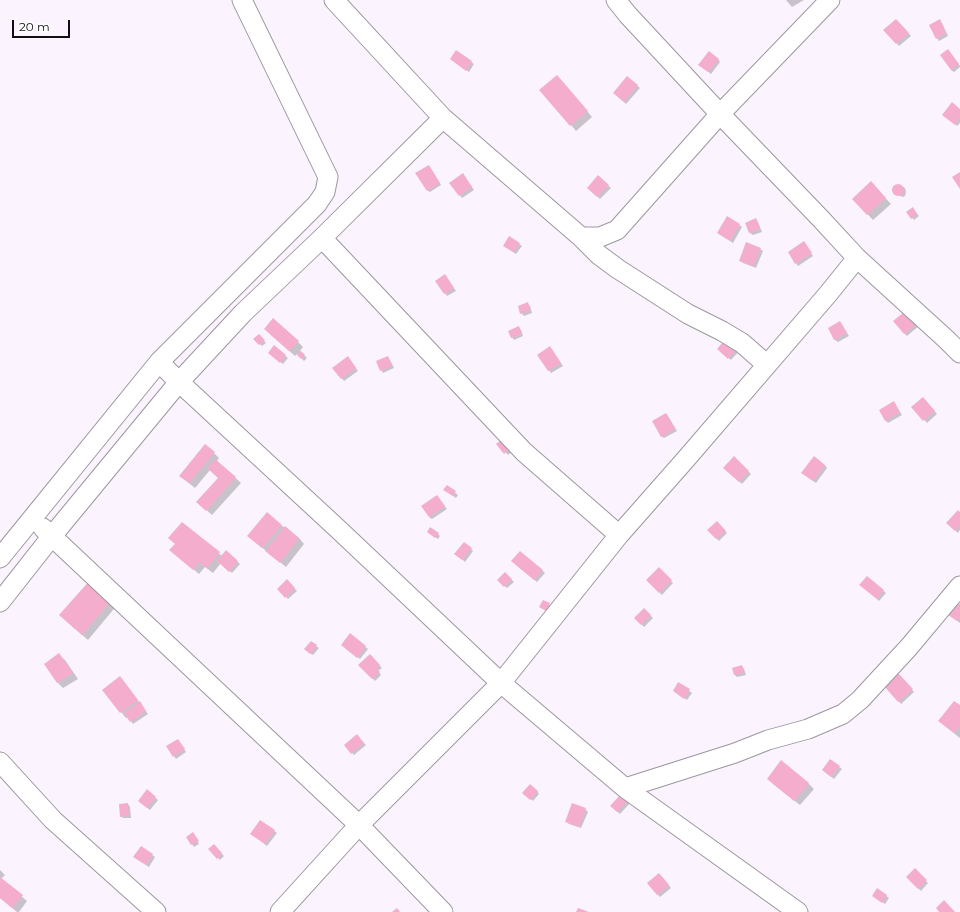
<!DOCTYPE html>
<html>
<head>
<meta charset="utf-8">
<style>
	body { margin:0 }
	#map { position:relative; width:960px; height:912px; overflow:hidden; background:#fbf4fe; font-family:Montserrat,sans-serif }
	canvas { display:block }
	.scale { position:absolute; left:12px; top:20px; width:58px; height:18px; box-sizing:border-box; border:2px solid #110f12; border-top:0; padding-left:5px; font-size:12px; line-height:14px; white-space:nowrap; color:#110f12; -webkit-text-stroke:3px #fff; paint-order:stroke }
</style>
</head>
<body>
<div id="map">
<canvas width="960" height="912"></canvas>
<div class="scale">20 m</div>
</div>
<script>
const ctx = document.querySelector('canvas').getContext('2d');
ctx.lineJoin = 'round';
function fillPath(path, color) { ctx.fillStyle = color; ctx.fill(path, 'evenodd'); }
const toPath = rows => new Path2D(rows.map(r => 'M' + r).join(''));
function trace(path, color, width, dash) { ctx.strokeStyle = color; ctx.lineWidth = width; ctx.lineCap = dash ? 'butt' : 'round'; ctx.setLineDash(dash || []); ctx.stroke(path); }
fillPath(toPath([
	[786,0,804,0,792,7],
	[896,20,911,36,899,46,885,30],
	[940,21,942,23,948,36,939,41,937,38],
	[456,51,474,64,469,72,451,59],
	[950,53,960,66,960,67,954,72,951,70],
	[718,59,720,62,711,74,702,67],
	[627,77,640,88,626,104,616,95],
	[563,82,592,117,576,131,541,90],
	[960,110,960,123,957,126,946,117],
	[431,169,441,185,430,192,427,190],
	[465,177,474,190,462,198,451,183],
	[598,177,611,188,600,199,588,188],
	[898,185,902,186,905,188,906,192,905,196,903,197,895,194,893,190,894,186],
	[876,188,891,204,873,220,853,199],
	[915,211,919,216,914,220,912,218],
	[756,219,758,222,762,232,753,235,750,233,746,223],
	[739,225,742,227,733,243,718,233],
	[519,244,522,246,516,254,507,248],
	[806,245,813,256,798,266,796,263],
	[760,249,763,251,756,268,743,263,740,260],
	[445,275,456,291,447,296,437,281],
	[527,304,530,306,532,313,524,316,521,313],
	[908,311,920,325,907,336,904,333],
	[842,325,849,336,838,342,835,340,829,329],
	[519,328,521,330,523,336,514,340,512,337],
	[270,334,298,342,303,347,300,351,307,358,304,361,297,354,295,356],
	[259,335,266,343,262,346,255,339],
	[274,347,288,358,283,364,272,355],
	[719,349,741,349,731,360],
	[552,350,563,366,551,373,538,355],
	[388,357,390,360,394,368,383,373,381,370],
	[350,360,358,371,344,381,334,368],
	[925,400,937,414,927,423,913,407],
	[894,403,902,415,888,423,886,421,880,410],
	[666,414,668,416,677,431,664,438,661,436],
	[498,444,515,449,508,455],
	[214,453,219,458,217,461,241,483,212,515,203,507,219,478,210,470,195,488,180,476],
	[734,457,751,474,742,484,724,468],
	[825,465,827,468,816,483,805,475],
	[447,486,458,495,456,498,447,492],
	[439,499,447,509,432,519,429,517],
	[960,513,960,530,958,533,947,523],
	[717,522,727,533,719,541,708,530],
	[182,523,222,556,226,552,240,564,232,573,221,563,213,573,205,567,199,574,170,550,175,544],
	[281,525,299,538,304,544,286,567,254,541],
	[430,534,438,534,440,536,438,539],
	[471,549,473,551,465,562,458,556],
	[515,564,542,570,545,573,537,582],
	[659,569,673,583,662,595,648,580],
	[505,573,514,582,507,588,498,580],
	[867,577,886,593,879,601,863,587],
	[91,580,118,604,88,640,66,621],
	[287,581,297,591,288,599,278,589],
	[544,601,552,607,549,613,541,607],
	[960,605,960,623,952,617],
	[644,609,653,618,644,627,635,618],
	[350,635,368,649,360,659,345,648],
	[316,646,319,648,313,655,308,652],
	[59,655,65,660,78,679,63,688,58,683,45,664],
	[370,655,382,668,378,671,381,675,375,681,360,665],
	[742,666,744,669,746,675,737,677,735,675,734,668],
	[898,674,914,692,901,704,885,686],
	[125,683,148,714,133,724,128,717,126,718,121,712,104,690],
	[679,683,692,693,687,700,674,691],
	[960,707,960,738,945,726],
	[359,738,366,745,354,755,352,753],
	[178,740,186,752,176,759,174,756],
	[839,767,842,769,834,779,826,773],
	[808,783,814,789,800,805,773,784],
	[147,791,158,800,150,810,141,803],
	[537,791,539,794,533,801,526,795],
	[622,794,631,802,620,814,611,806],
	[128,804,130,807,131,818,123,818,121,816],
	[585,809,588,812,581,828,569,824,567,822],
	[274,831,277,833,267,846,254,836],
	[194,835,199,844,194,847,187,837],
	[214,845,224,856,220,860,210,849],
	[141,847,155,857,149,867,137,859],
	[0,870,5,875,1,879,27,901,19,912,17,912,0,898],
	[915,870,928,883,921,891,907,877],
	[662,877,671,888,660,897,648,884],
	[878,890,889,898,885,904,876,898]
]), '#0003');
fillPath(toPath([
	[896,19,909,33,896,44,883,30],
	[940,19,946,33,936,39,929,25],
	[948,49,959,64,951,70,940,55],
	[456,50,472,61,466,71,450,59],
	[709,51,719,59,708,72,698,65],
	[557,75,588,111,570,126,539,90],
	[627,76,638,85,624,102,613,93],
	[952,102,960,109,960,117,955,125,942,115],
	[429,165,440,183,427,191,415,173],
	[960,172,960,189,952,177],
	[463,173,472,187,459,196,449,183],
	[598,175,609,185,597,197,587,188],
	[871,181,886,198,867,215,852,199],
	'892 190a6 6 0 1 1 12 0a6 6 0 1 1-12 0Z',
	[913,207,917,214,911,219,906,212],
	[727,216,740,224,730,241,717,233],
	[756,218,760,229,749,233,745,223],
	[509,236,520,243,513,252,503,246],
	[804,241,812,253,795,264,788,252],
	[746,242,761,248,753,266,739,261],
	[445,274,454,288,444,294,435,281],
	[528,302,530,310,520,314,518,306],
	[908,309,918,323,904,334,893,321],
	[273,318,299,341,289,351,264,329],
	[840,321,847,333,834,340,828,328],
	[519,326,522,334,511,338,508,331],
	[259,334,265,340,259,345,253,339],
	[728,336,739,346,728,359,717,349],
	[274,345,286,355,280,363,268,353],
	[550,346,561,363,548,371,537,355],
	[301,351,305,355,301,359,297,355],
	[348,356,356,368,341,379,332,368],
	[388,356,392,366,380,371,376,361],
	[923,397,935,411,923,421,911,407],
	[894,401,900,412,885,421,879,410],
	[666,413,675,429,661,437,652,421],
	[506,436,513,446,504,454,496,444],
	[205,444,215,452,189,483,179,476],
	[734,456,749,471,739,482,723,468],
	[814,456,825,465,813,481,801,473],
	[215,459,236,477,206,511,196,502,218,478,207,468],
	[447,485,456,491,453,496,443,490],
	[437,495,445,506,429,517,421,506],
	[958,510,960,512,960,525,955,531,946,523],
	[267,512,282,525,262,548,247,536],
	[717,521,726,531,716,539,707,530],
	[182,522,220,552,207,568,199,562,193,570,169,550,175,544,168,538],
	[285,526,299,538,280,563,265,551],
	[430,527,439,533,435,538,427,532],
	[464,542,472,548,462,560,454,554],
	[226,550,238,561,229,572,217,561],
	[520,551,543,570,534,580,511,561],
	[659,567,672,580,659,593,646,580],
	[505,572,512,579,504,587,497,580],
	[867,576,884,590,877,599,859,585],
	[91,579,113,598,82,635,59,615],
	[287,579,295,588,285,598,277,589],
	[543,600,550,603,546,611,539,607],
	[957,602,960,604,960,617,957,621,948,615],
	[644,608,651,615,641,625,634,618],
	[350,633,366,646,357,658,341,645],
	[311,641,317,645,310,654,304,649],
	[59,653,73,673,57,683,44,664],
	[370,654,380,665,376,668,380,672,372,679,358,665],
	[742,665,744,673,734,675,732,668],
	[898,673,913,689,898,702,884,686],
	[120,676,138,700,120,713,102,690],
	[678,682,690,689,684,699,673,691],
	[140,701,146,711,130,722,124,713],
	[954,701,960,705,960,726,954,733,938,721],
	[357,734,364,743,351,754,344,745],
	[178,739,185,749,173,757,166,746],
	[830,759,840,766,831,777,822,770],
	[781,760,809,783,794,801,767,779],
	[530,784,538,791,530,800,522,793],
	[147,789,156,797,147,808,138,801],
	[622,793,629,799,617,812,610,806],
	[128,803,129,815,120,817,119,804],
	[572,803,586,808,579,827,565,822],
	[260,820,275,830,265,844,250,834],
	[193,832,199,841,191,845,186,837],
	[214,844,222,853,217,859,208,849],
	[141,846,153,854,146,865,133,857],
	[915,868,927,880,918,889,906,877],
	[659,873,669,885,657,895,647,883],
	[0,877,23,895,12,908,0,898],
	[877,888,887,895,882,903,872,896],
	[944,900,955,912,939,912,936,908],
	[397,908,400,912,392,912],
	[578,908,589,912,576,912]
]), '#f4adcd');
const street = toPath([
	[334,0,443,118,581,237,599,255,618,269,688,314,722,331,742,343,767,365],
	[616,0,628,15,720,114,821,219,857,258,947,340,960,353],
	[581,237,600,237,617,230,720,114,830,0],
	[322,238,524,452,619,535],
	[159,362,179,382,338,529,501,683,625,788,798,912],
	[43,528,359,825,443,912],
	[0,558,159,362,317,204,325,192,328,177,242,0],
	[0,602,52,536,179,382,243,313,322,238,443,118],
	[0,762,53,820,156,912],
	[625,788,735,753,768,740,808,729,843,714,860,700,909,647,960,586],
	[280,912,359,825,501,683,619,535,686,459,828,294,857,258]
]);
trace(street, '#9d96a0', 21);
trace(street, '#fff', 19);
</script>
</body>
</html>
